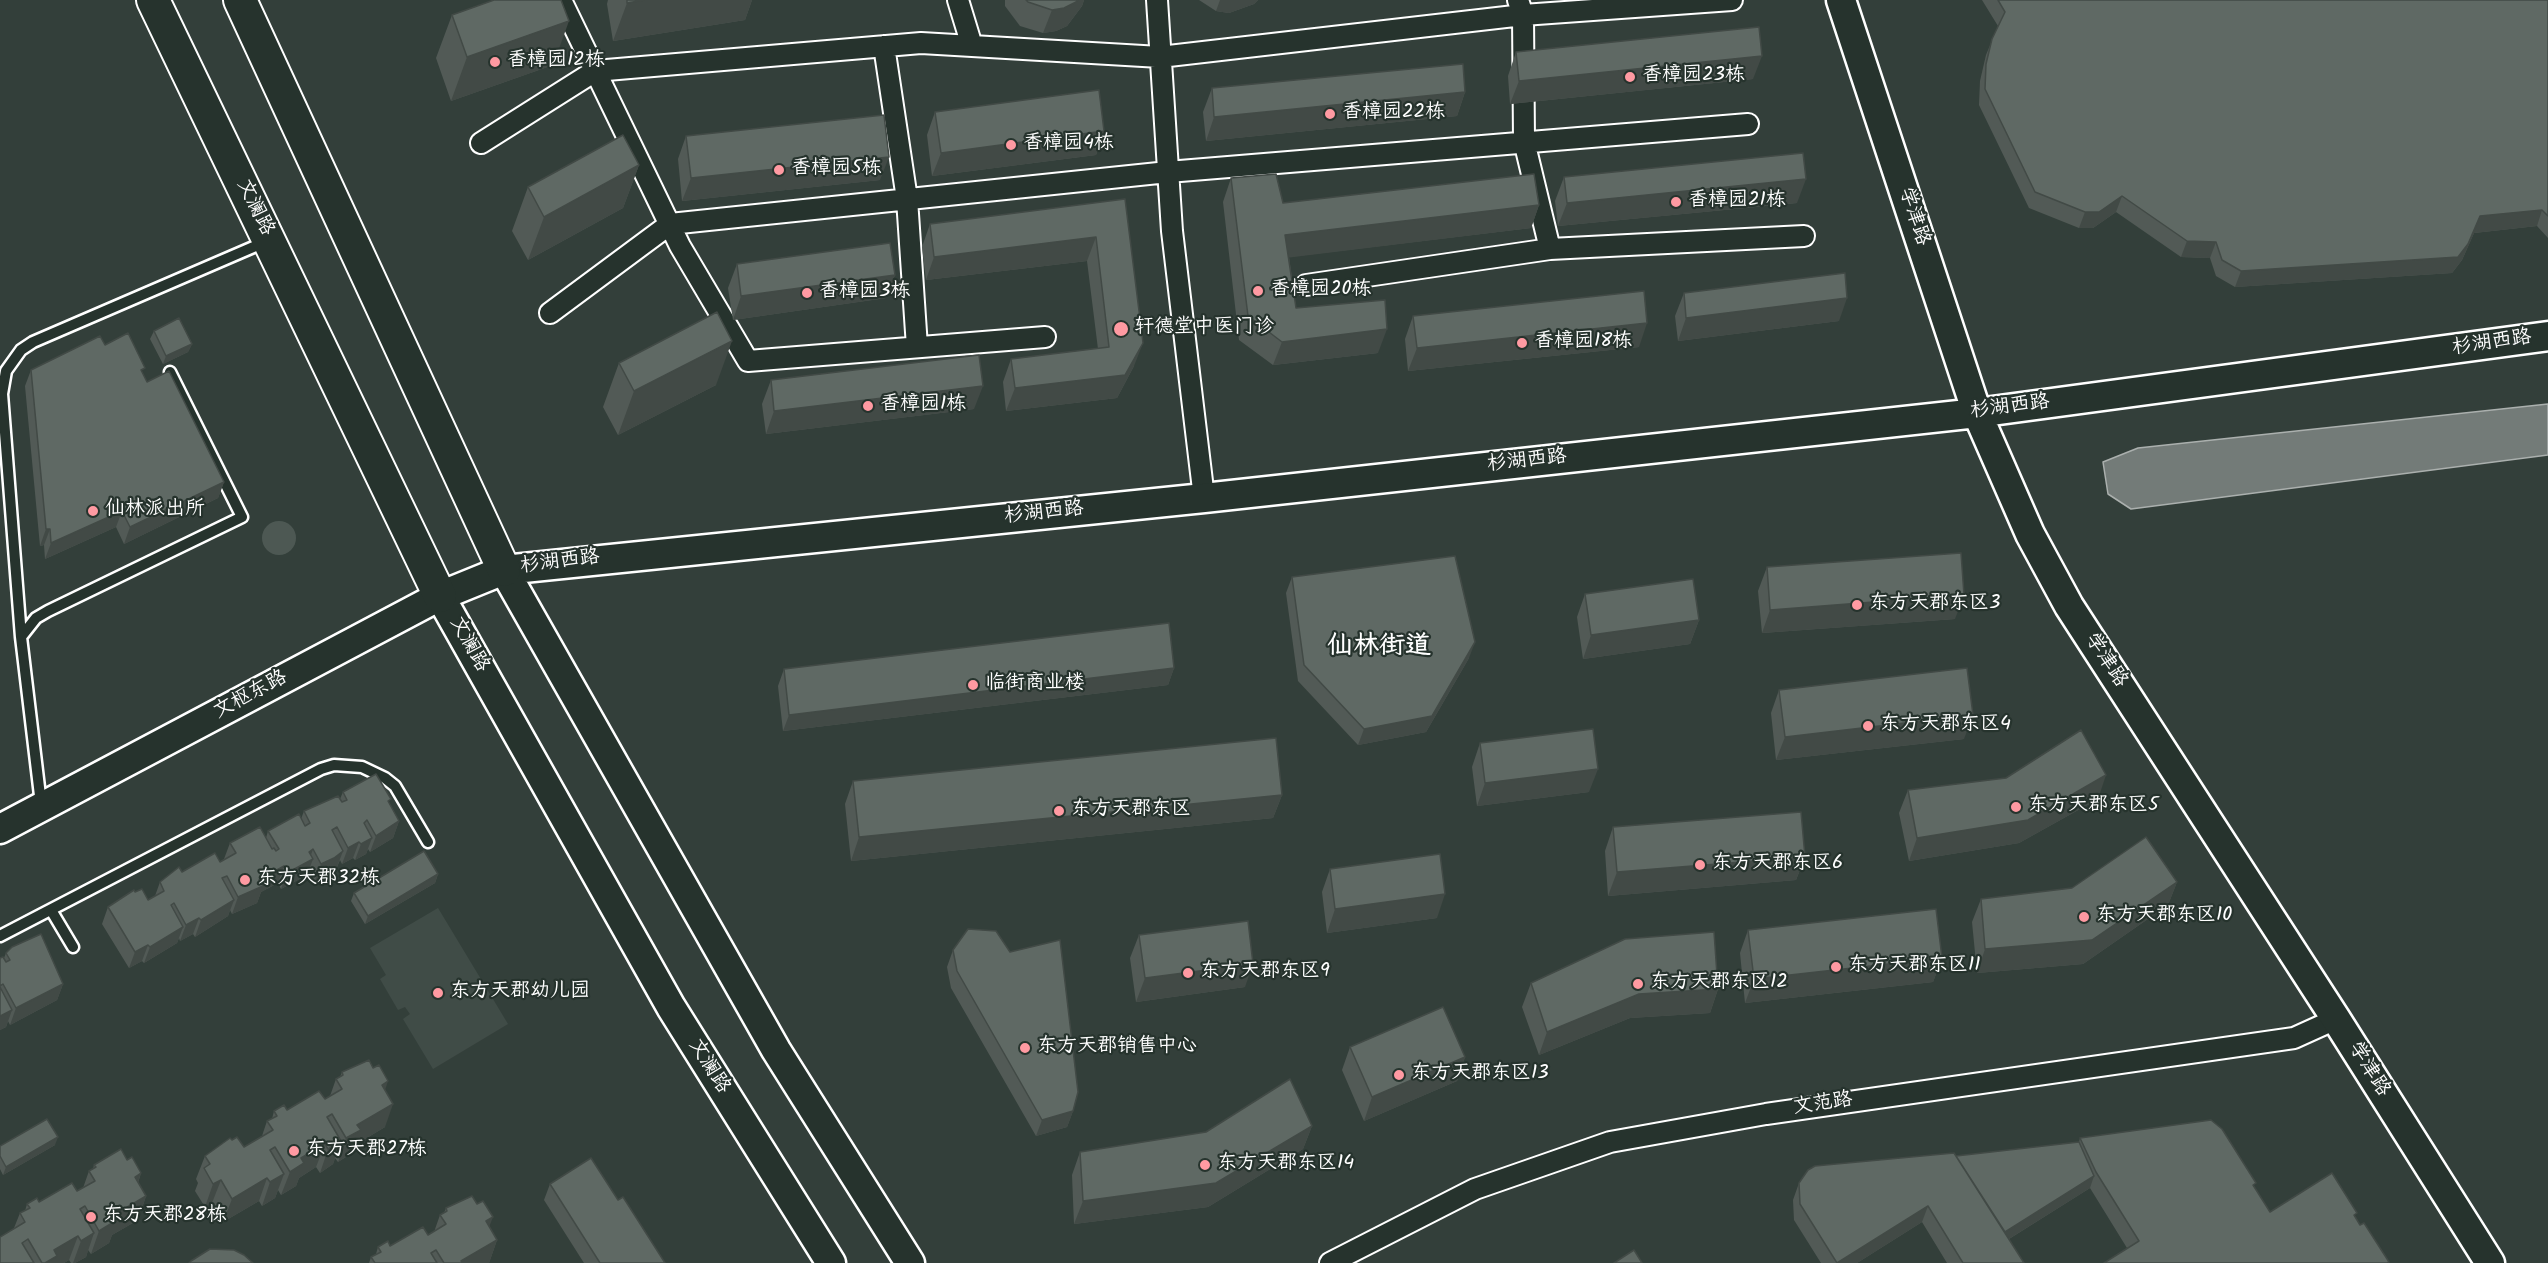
<!DOCTYPE html>
<html>
<head>
<meta charset="utf-8">
<style>
	body { margin:0 }
	canvas { display:block; background:#333f3a }
</style>
</head>
<body>
<canvas width="2548" height="1263"></canvas>
<script>
const ctx = document.querySelector('canvas').getContext('2d');
ctx.lineJoin = 'round';
function fillPath(path, color) { ctx.fillStyle = color; ctx.fill(path, 'evenodd'); }
const toPath = rows => new Path2D(rows.map(r => 'M' + r).join(''));
function trace(path, color, width, dash) { ctx.strokeStyle = color; ctx.lineWidth = width; ctx.lineCap = dash ? 'butt' : 'round'; ctx.setLineDash(dash || []); ctx.stroke(path); }
function label(font, color, halo, rows, align = 'center') {
  ctx.font = font + ' Kalam,"LXGW WenKai TC",sans-serif'; ctx.lineWidth = 4.5; ctx.setLineDash([]); ctx.textBaseline = 'middle'; ctx.strokeStyle = halo; ctx.fillStyle = color; for (const [text, x, y, turn = 0] of rows) {
    ctx.save(); ctx.translate(x, y); ctx.rotate((+turn || 0) * Math.PI / 180); ctx.textAlign = isNaN(turn) ? turn : align; if (halo) ctx.strokeText(text, 0, 0); ctx.fillText(text, 0, 0); ctx.restore();
  }
}
fillPath(toPath([
	[438,908,508,1024,433,1069,403,1019,410,1014,405,1007,398,1010,380,979,386,975,370,948]
]), '#404c47');
fillPath(toPath([
	'262 538a17 17 0 1 1 34 0a17 17 0 1 1-34 0Z'
]), '#4d5853');
const water = toPath([
	[2548,404,2548,455,2131,509,2108,494,2103,462,2138,448,2548,404]
]);
fillPath(water, '#737b78');
trace(water, '#abb0ae', 1.5);
const lane = toPath([
	[21,637,36,618,48,611,242,517,170,372],
	[41,804,21,637,2,394,6,371,21,350,33,342,265,242],
	[51,910,73,947],
	[0,936,321,769,334,765,362,767,385,778,395,786,428,842]
]);
const street = toPath([
	[561,0,680,246,748,361,1045,337],
	[958,0,972,46],
	[1157,0,1172,231,1204,498],
	[1518,0,1523,15,1524,141,1550,249],
	[884,46,907,199,917,347],
	[481,143,595,71,921,43,1160,57,1523,15,1732,0],
	[1306,285,1550,249,1804,236],
	[550,313,670,224,1168,172,1748,124],
	[1330,1263,1475,1189,1610,1142,1766,1114,2294,1038,2336,1019]
]);
const secondary = toPath([
	[1841,0,1977,413,2030,534,2069,606,2336,1019,2490,1263],
	[504,570,776,1050,910,1263],
	[440,596,671,1007,831,1263],
	[0,829,440,596,504,570,1204,498,1977,413,2548,336]
]);
const primary = toPath([
	[153,0,440,596],
	[240,0,504,570]
]);
trace(lane, '#fff', 15);
trace(street, '#fff', 24);
trace(secondary, '#fff', 33);
trace(primary, '#fff', 36);
trace(lane, '#26332d', 10);
trace(street, '#26332d', 20);
trace(secondary, '#26332d', 28);
trace(primary, '#26332d', 32);
fillPath(toPath([
	[608,0,752,0,745,20,613,41,607,4],
	[1005,0,1084,0,1082,6,1067,26,1056,31,1043,33,1020,26,1005,6],
	[1199,0,1258,0,1254,4,1229,13,1216,11],
	[1982,0,2548,0,2548,238,2537,226,2474,233,2462,260,2452,273,2235,287,2216,276,2210,258,2181,257,2116,212,2093,228,2079,228,2029,208,1979,105,1980,81,1986,55,1998,26],
	[452,15,553,65,451,101,436,58],
	[1516,52,1753,79,1510,104,1508,76],
	[1212,88,1465,92,1457,116,1206,141,1203,112],
	[935,112,1104,131,1096,155,932,176,927,135],
	[686,136,880,180,682,201,678,159],
	[639,165,623,208,528,260,512,231,528,187],
	[1564,177,1797,203,1558,226,1555,201],
	[1231,178,1283,203,1539,205,1531,228,1289,257,1296,308,1378,353,1273,365,1239,340,1223,202],
	[1125,199,1134,366,1117,398,1006,411,1003,382,1011,359,1098,349,1087,261,926,280,922,247,930,224],
	[737,264,895,275,886,298,733,320,728,288],
	[1684,293,1839,321,1678,341,1675,316],
	[1413,316,1639,347,1408,371,1405,339],
	[154,331,192,344,188,352,163,364,150,339],
	[105,345,143,374,147,382,224,482,218,498,124,544,116,527,45,559,44,545,40,546,25,386,31,370],
	[619,363,716,385,618,435,603,407],
	[771,380,974,409,766,434,762,404],
	[1767,567,1955,619,1762,633,1758,591],
	[1292,577,1469,658,1426,732,1358,745,1298,681,1286,593],
	[1585,594,1699,620,1690,644,1583,659,1577,617],
	[1174,668,1168,685,783,731,778,686,784,669],
	[1779,690,1964,739,1776,760,1771,713],
	[1480,743,1589,792,1477,806,1472,767],
	[853,781,1282,795,1273,818,851,861,845,804],
	[1908,790,2098,799,2019,843,1909,861,1899,813],
	[343,792,389,804,399,821,393,838,370,852,368,849,366,854,355,860,353,858,342,864,340,860,337,867,328,874,315,881,309,870,307,875,281,889,278,883,261,892,257,903,232,914,230,910,228,916,195,937,193,934,180,941,179,938,177,943,144,963,142,961,129,968,102,924,108,907,135,892,148,900,155,896,160,882,182,872,220,862,224,859,230,843,266,838,268,831,301,819,304,811,340,799],
	[1613,827,1805,857,1796,880,1608,896,1605,851],
	[1330,869,1437,918,1327,933,1322,892],
	[438,874,435,883,365,924,351,901,354,893],
	[2177,882,2168,905,2083,964,1977,973,1972,922,1981,899,2072,888],
	[1748,930,1942,958,1933,982,1745,1003,1740,953],
	[1139,935,1245,987,1136,1002,1130,958],
	[953,950,1073,1111,1067,1127,1036,1136,951,988,947,967],
	[6,953,63,984,57,1000,10,1025,8,1021,6,1027,0,1030,0,958,4,958],
	[1531,983,1718,989,1710,1013,1630,1018,1539,1055,1522,1007],
	[1350,1047,1465,1057,1457,1081,1364,1121,1342,1070],
	[342,1072,385,1090,385,1127,355,1145,352,1153,338,1162,335,1158,333,1164,320,1173,316,1167,299,1178,296,1186,281,1195,278,1190,275,1198,262,1206,259,1201,223,1222,212,1203,205,1207,195,1191,198,1183,196,1179,205,1156,232,1140,244,1147,262,1136,267,1121,272,1119,274,1111,287,1110,325,1099,330,1096,336,1079,340,1077],
	[1312,1126,1303,1149,1208,1207,1074,1224,1072,1175,1080,1152,1206,1132],
	[2080,1138,2255,1188,2270,1212,2355,1218,2360,1225,2389,1262,2127,1248,2090,1188,2009,1239,2024,1263,1947,1263,1922,1222,1857,1263,1821,1263,1794,1220,1793,1200,1799,1183,1956,1156,2079,1142],
	[55,1145,3,1175,0,1169,0,1146],
	[127,1160,141,1173,138,1183,146,1196,138,1220,112,1235,109,1243,91,1254,88,1250,86,1257,75,1263,71,1263,69,1260,64,1263,0,1263,20,1213,25,1211,27,1204,39,1202,77,1191,83,1188,89,1171,93,1169,94,1165],
	[550,1184,618,1200,665,1263,584,1263,544,1200],
	[446,1208,489,1226,497,1240,489,1263,369,1263,371,1257,376,1254,378,1247,390,1246,428,1235,434,1232,440,1215,444,1213]
]), '#525a56');
fillPath(toPath([
	[644,0,752,0,745,20,613,41,627,3],
	[1078,0,1084,0,1082,6,1067,26,1056,31,1043,33,1052,10],
	[1220,0,1258,0,1254,4,1229,13,1216,11],
	[569,21,553,65,451,101,467,57],
	[1762,56,1753,79,1510,104,1519,81],
	[1465,92,1457,116,1206,141,1214,117],
	[1104,131,1096,155,932,176,941,153],
	[889,157,880,180,682,201,691,178],
	[639,165,623,208,528,260,544,217],
	[1806,179,1797,203,1558,226,1567,203],
	[2122,196,2116,212,2093,228,2079,228,2085,212],
	[1539,205,1531,228,1277,259,1285,235],
	[2542,210,2537,226,2474,233,2462,260,2452,273,2235,287,2241,271,2480,216],
	[1096,237,1087,261,926,280,934,257],
	[2187,241,2216,242,2210,258,2181,257],
	[895,275,886,298,733,320,741,296],
	[1847,298,1839,321,1678,341,1686,318],
	[1647,323,1639,347,1408,371,1417,348],
	[1387,329,1378,353,1273,365,1282,342],
	[732,341,716,385,618,435,634,391],
	[1143,343,1134,366,1117,398,1006,411,1015,388],
	[192,344,188,352,163,364,166,356],
	[983,386,974,409,766,434,774,411],
	[224,482,218,498,124,544,130,527],
	[122,511,116,527,45,559,51,543],
	[46,529,50,529,44,545,40,546],
	[1964,595,1955,619,1762,633,1770,610],
	[1699,620,1690,644,1583,659,1591,635],
	[1475,642,1469,658,1426,732,1358,745,1364,729],
	[1174,668,1168,685,783,731,789,715],
	[1973,715,1964,739,1776,760,1785,737],
	[1598,769,1589,792,1477,806,1485,783],
	[2106,775,2098,799,2019,843,1909,861,1917,838],
	[1282,795,1273,818,851,861,859,837],
	[399,821,393,838,370,852,376,836],
	[372,838,366,854,355,860,361,844],
	[359,842,353,858,342,864,348,848],
	[313,849,309,861,313,859,307,875,281,889,287,873],
	[343,851,337,867,328,874,315,881,321,864],
	[1805,857,1796,880,1608,896,1617,872],
	[284,866,278,883,261,892,257,903,232,914,238,897,259,880],
	[438,874,435,883,365,924,368,916],
	[2177,882,2168,905,2083,964,1977,973,1985,949],
	[1445,894,1437,918,1327,933,1335,909],
	[234,900,228,916,195,937,201,920],
	[199,918,193,934,180,941,186,925],
	[183,927,177,943,144,963,150,947],
	[148,945,142,961,129,968,135,952],
	[1942,958,1933,982,1745,1003,1754,979],
	[1253,964,1245,987,1136,1002,1145,978],
	[63,984,57,1000,10,1025,16,1008],
	[1718,989,1710,1013,1630,1018,1539,1055,1547,1032,1639,994],
	[12,1010,6,1027,0,1030,0,1016],
	[1465,1057,1457,1081,1364,1121,1372,1097],
	[388,1081,380,1105,382,1085],
	[393,1104,385,1127,355,1145,352,1153,338,1162,346,1138,357,1125],
	[1073,1111,1067,1127,1036,1136,1042,1120],
	[1312,1126,1303,1149,1208,1207,1074,1224,1083,1201],
	[58,1137,55,1145,3,1175,6,1167],
	[341,1141,333,1164,320,1173,328,1149],
	[325,1144,316,1167,299,1178,296,1186,281,1195,290,1172,301,1158],
	[141,1173,133,1197,135,1177],
	[284,1174,275,1198,262,1206,270,1182],
	[2094,1176,2090,1188,1996,1247,2001,1235],
	[267,1178,259,1201,223,1222,232,1199],
	[221,1180,212,1203,205,1207,213,1184],
	[146,1196,138,1220,112,1235,109,1243,91,1254,99,1231,114,1215],
	[1928,1206,1922,1222,1857,1263,1837,1263],
	[493,1217,484,1240,486,1221],
	[94,1233,86,1257,75,1263,73,1263,81,1241],
	[78,1236,69,1260,64,1263,45,1263,54,1250],
	[497,1240,489,1263,460,1263,461,1261]
]), '#424a46');
const building = toPath([
	[494,0,561,0,569,21,467,57,452,15,494,0],
	[627,0,644,0,627,3,627,0],
	[1026,0,1078,0,1076,2,1064,8,1052,10,1028,2,1026,0],
	[1998,0,2548,0,2548,216,2542,210,2480,216,2468,244,2458,257,2241,271,2222,260,2216,242,2187,241,2122,196,2099,212,2085,212,2035,192,1985,89,1986,64,1992,39,2005,12,1998,0],
	[1759,27,1762,56,1519,81,1516,52,1759,27],
	[1463,64,1465,92,1214,117,1212,88,1463,64],
	[1099,90,1104,131,941,153,935,112,1099,90],
	[884,115,889,157,691,178,686,136,884,115],
	[623,135,639,165,544,217,528,187,623,135],
	[1803,153,1806,179,1567,203,1564,177,1803,153],
	[1276,174,1283,203,1534,174,1539,205,1285,235,1296,308,1385,300,1387,329,1282,342,1248,316,1231,178,1276,174],
	[1125,199,1143,343,1125,375,1015,388,1011,359,1109,347,1096,237,934,257,930,224,1125,199],
	[890,243,895,275,741,296,737,264,890,243],
	[1845,273,1847,298,1686,318,1684,293,1845,273],
	[1644,291,1647,323,1417,348,1413,316,1644,291],
	[717,312,732,341,634,391,619,363,717,312],
	[179,318,192,344,166,356,154,331,179,318],
	[128,333,145,368,141,370,147,382,169,371,224,482,130,527,122,511,51,543,50,529,46,529,31,370,100,336,105,345,128,333],
	[979,355,983,386,774,411,771,380,979,355],
	[1961,553,1964,595,1770,610,1767,567,1961,553],
	[1455,556,1475,642,1432,716,1364,729,1304,665,1292,577,1455,556],
	[1693,579,1699,620,1591,635,1585,594,1693,579],
	[1169,623,1174,668,789,715,784,669,1169,623],
	[1967,668,1973,715,1785,737,1779,690,1967,668],
	[1593,729,1598,769,1485,783,1480,743,1593,729],
	[2081,730,2106,775,2028,820,1917,838,1908,790,2006,778,2081,730],
	[1276,738,1282,795,859,837,853,781,1276,738],
	[376,774,391,799,388,801,399,821,376,836,367,820,364,823,372,838,361,844,359,842,348,848,337,827,332,830,343,851,334,858,321,864,313,849,309,852,313,859,287,873,284,866,259,880,263,886,238,897,227,876,222,878,234,900,201,920,199,918,186,925,174,903,171,905,183,927,150,947,148,945,135,952,108,907,134,890,135,892,142,889,148,900,164,891,160,882,179,867,182,872,215,853,220,862,236,853,230,843,260,827,272,849,274,848,276,851,279,849,268,831,299,814,305,826,310,823,304,811,338,796,342,802,347,800,343,792,376,774],
	[1801,812,1805,857,1617,872,1613,827,1801,812],
	[2146,837,2177,882,2092,940,1985,949,1981,899,2072,888,2146,837],
	[424,851,438,874,368,916,354,893,424,851],
	[1440,854,1445,894,1335,909,1330,869,1440,854],
	[1936,909,1942,958,1754,979,1748,930,1936,909],
	[1248,921,1253,964,1145,978,1139,935,1248,921],
	[968,929,996,931,1010,952,1060,940,1078,1092,1073,1111,1042,1120,957,971,953,950,968,929],
	[1714,932,1718,989,1639,994,1547,1032,1531,983,1625,939,1714,932],
	[41,934,63,984,16,1008,3,984,0,986,0,958,3,957,6,962,10,960,6,953,12,947,41,934],
	[0,987,12,1010,0,1016,0,987],
	[1443,1007,1465,1057,1372,1097,1350,1047,1443,1007],
	[369,1060,373,1068,379,1065,388,1081,382,1085,393,1104,357,1125,361,1130,346,1138,332,1114,327,1117,341,1141,328,1149,325,1144,301,1158,304,1163,290,1172,275,1147,270,1150,284,1174,270,1182,267,1178,232,1199,221,1180,213,1184,204,1168,210,1164,205,1156,230,1138,232,1140,237,1137,244,1147,273,1130,267,1121,277,1116,274,1111,284,1105,287,1110,319,1091,325,1099,342,1089,336,1079,343,1075,342,1072,369,1060],
	[1290,1079,1312,1126,1216,1183,1083,1201,1080,1152,1206,1132,1290,1079],
	[47,1119,58,1137,6,1167,0,1156,0,1146,47,1119],
	[2211,1120,2222,1129,2256,1183,2253,1185,2270,1212,2332,1173,2357,1213,2354,1215,2360,1225,2364,1223,2389,1262,2387,1263,2104,1263,2139,1241,2096,1172,2080,1138,2211,1120],
	[2079,1142,2094,1176,2005,1232,1956,1156,2079,1142],
	[121,1149,127,1160,132,1157,141,1173,135,1177,146,1196,114,1215,117,1220,99,1231,85,1206,80,1209,94,1233,81,1241,78,1236,54,1250,57,1256,45,1263,42,1263,28,1239,22,1243,34,1263,0,1263,0,1237,25,1222,20,1213,30,1208,27,1204,37,1198,39,1202,72,1183,77,1191,95,1181,89,1171,96,1167,94,1165,121,1149],
	[1954,1153,2024,1263,1963,1263,1928,1206,1837,1263,1800,1204,1799,1183,1808,1170,1815,1166,1954,1153],
	[591,1158,618,1200,623,1197,665,1263,600,1263,550,1184,591,1158],
	[472,1196,477,1204,483,1201,493,1217,486,1221,497,1240,461,1261,463,1263,444,1263,436,1250,431,1253,437,1263,375,1263,371,1257,381,1252,378,1247,388,1241,390,1246,423,1227,428,1235,446,1224,440,1215,447,1211,446,1208,472,1196],
	[210,1249,234,1250,244,1255,253,1263,189,1263,191,1261,210,1249],
	[1634,1250,1642,1263,1614,1263,1634,1250]
]);
fillPath(building, '#5f6964');
trace(building, '#424a46', 1.5);
for (const [x, y, r, color] of [
	[495,62,6,"#ff9aa2"],
	[1630,77,6,"#ff9aa2"],
	[1330,114,6,"#ff9aa2"],
	[1011,145,6,"#ff9aa2"],
	[779,170,6,"#ff9aa2"],
	[1676,202,6,"#ff9aa2"],
	[1258,291,6,"#ff9aa2"],
	[807,293,6,"#ff9aa2"],
	[1121,329,8,"#ff9aa2"],
	[1522,343,6,"#ff9aa2"],
	[868,406,6,"#ff9aa2"],
	[93,511,6,"#ff9aa2"],
	[1857,605,6,"#ff9aa2"],
	[973,685,6,"#ff9aa2"],
	[1868,726,6,"#ff9aa2"],
	[2016,807,6,"#ff9aa2"],
	[1059,811,6,"#ff9aa2"],
	[1700,865,6,"#ff9aa2"],
	[245,880,6,"#ff9aa2"],
	[2084,917,6,"#ff9aa2"],
	[1836,967,6,"#ff9aa2"],
	[1188,973,6,"#ff9aa2"],
	[1638,984,6,"#ff9aa2"],
	[438,993,6,"#ff9aa2"],
	[1025,1048,6,"#ff9aa2"],
	[1399,1075,6,"#ff9aa2"],
	[294,1151,6,"#ff9aa2"],
	[1205,1165,6,"#ff9aa2"],
	[91,1217,6,"#ff9aa2"]
]) { const dot = new Path2D(); dot.arc(x, y, r, 0, 2 * Math.PI); ctx.fillStyle = color; ctx.fill(dot); trace(dot, '#26332d', 2); }
label('20px', '#fff', '#26332d', [
	["香樟园12栋",507,62],
	["香樟园23栋",1642,77],
	["香樟园22栋",1342,114],
	["香樟园4栋",1023,145],
	["香樟园5栋",791,170],
	["香樟园21栋",1688,202],
	["香樟园20栋",1270,291],
	["香樟园3栋",819,293],
	["轩德堂中医门诊",1134,329],
	["香樟园18栋",1534,343],
	["香樟园1栋",880,406],
	["仙林派出所",105,511],
	["东方天郡东区3",1869,605],
	["临街商业楼",985,685],
	["东方天郡东区4",1880,726],
	["东方天郡东区5",2028,807],
	["东方天郡东区",1071,811],
	["东方天郡东区6",1712,865],
	["东方天郡32栋",257,880],
	["东方天郡东区10",2096,917],
	["东方天郡东区11",1848,967],
	["东方天郡东区9",1200,973],
	["东方天郡东区12",1650,984],
	["东方天郡幼儿园",450,993],
	["东方天郡销售中心",1037,1048],
	["东方天郡东区13",1411,1075],
	["东方天郡27栋",306,1151],
	["东方天郡东区14",1217,1165],
	["东方天郡28栋",103,1217]
], 'left');
label('20px', '#fff', '#26332d', [
	["文澜路",254,208,64],
	["学津路",1913,217,72],
	["杉湖西路",2492,344,-8],
	["杉湖西路",2010,408,-7],
	["杉湖西路",1527,462,-6],
	["杉湖西路",1044,514,-6],
	["杉湖西路",560,563,-7],
	["文澜路",468,645,61],
	["学津路",2105,661,57],
	["文枢东路",251,696,-28],
	["文澜路",708,1067,58],
	["学津路",2368,1070,58],
	["文范路",1823,1105,-8]
]);
label('bold 26px', '#fff', '#26332d', [
	["仙林街道",1379,649]
]);
</script>
</body>
</html>
